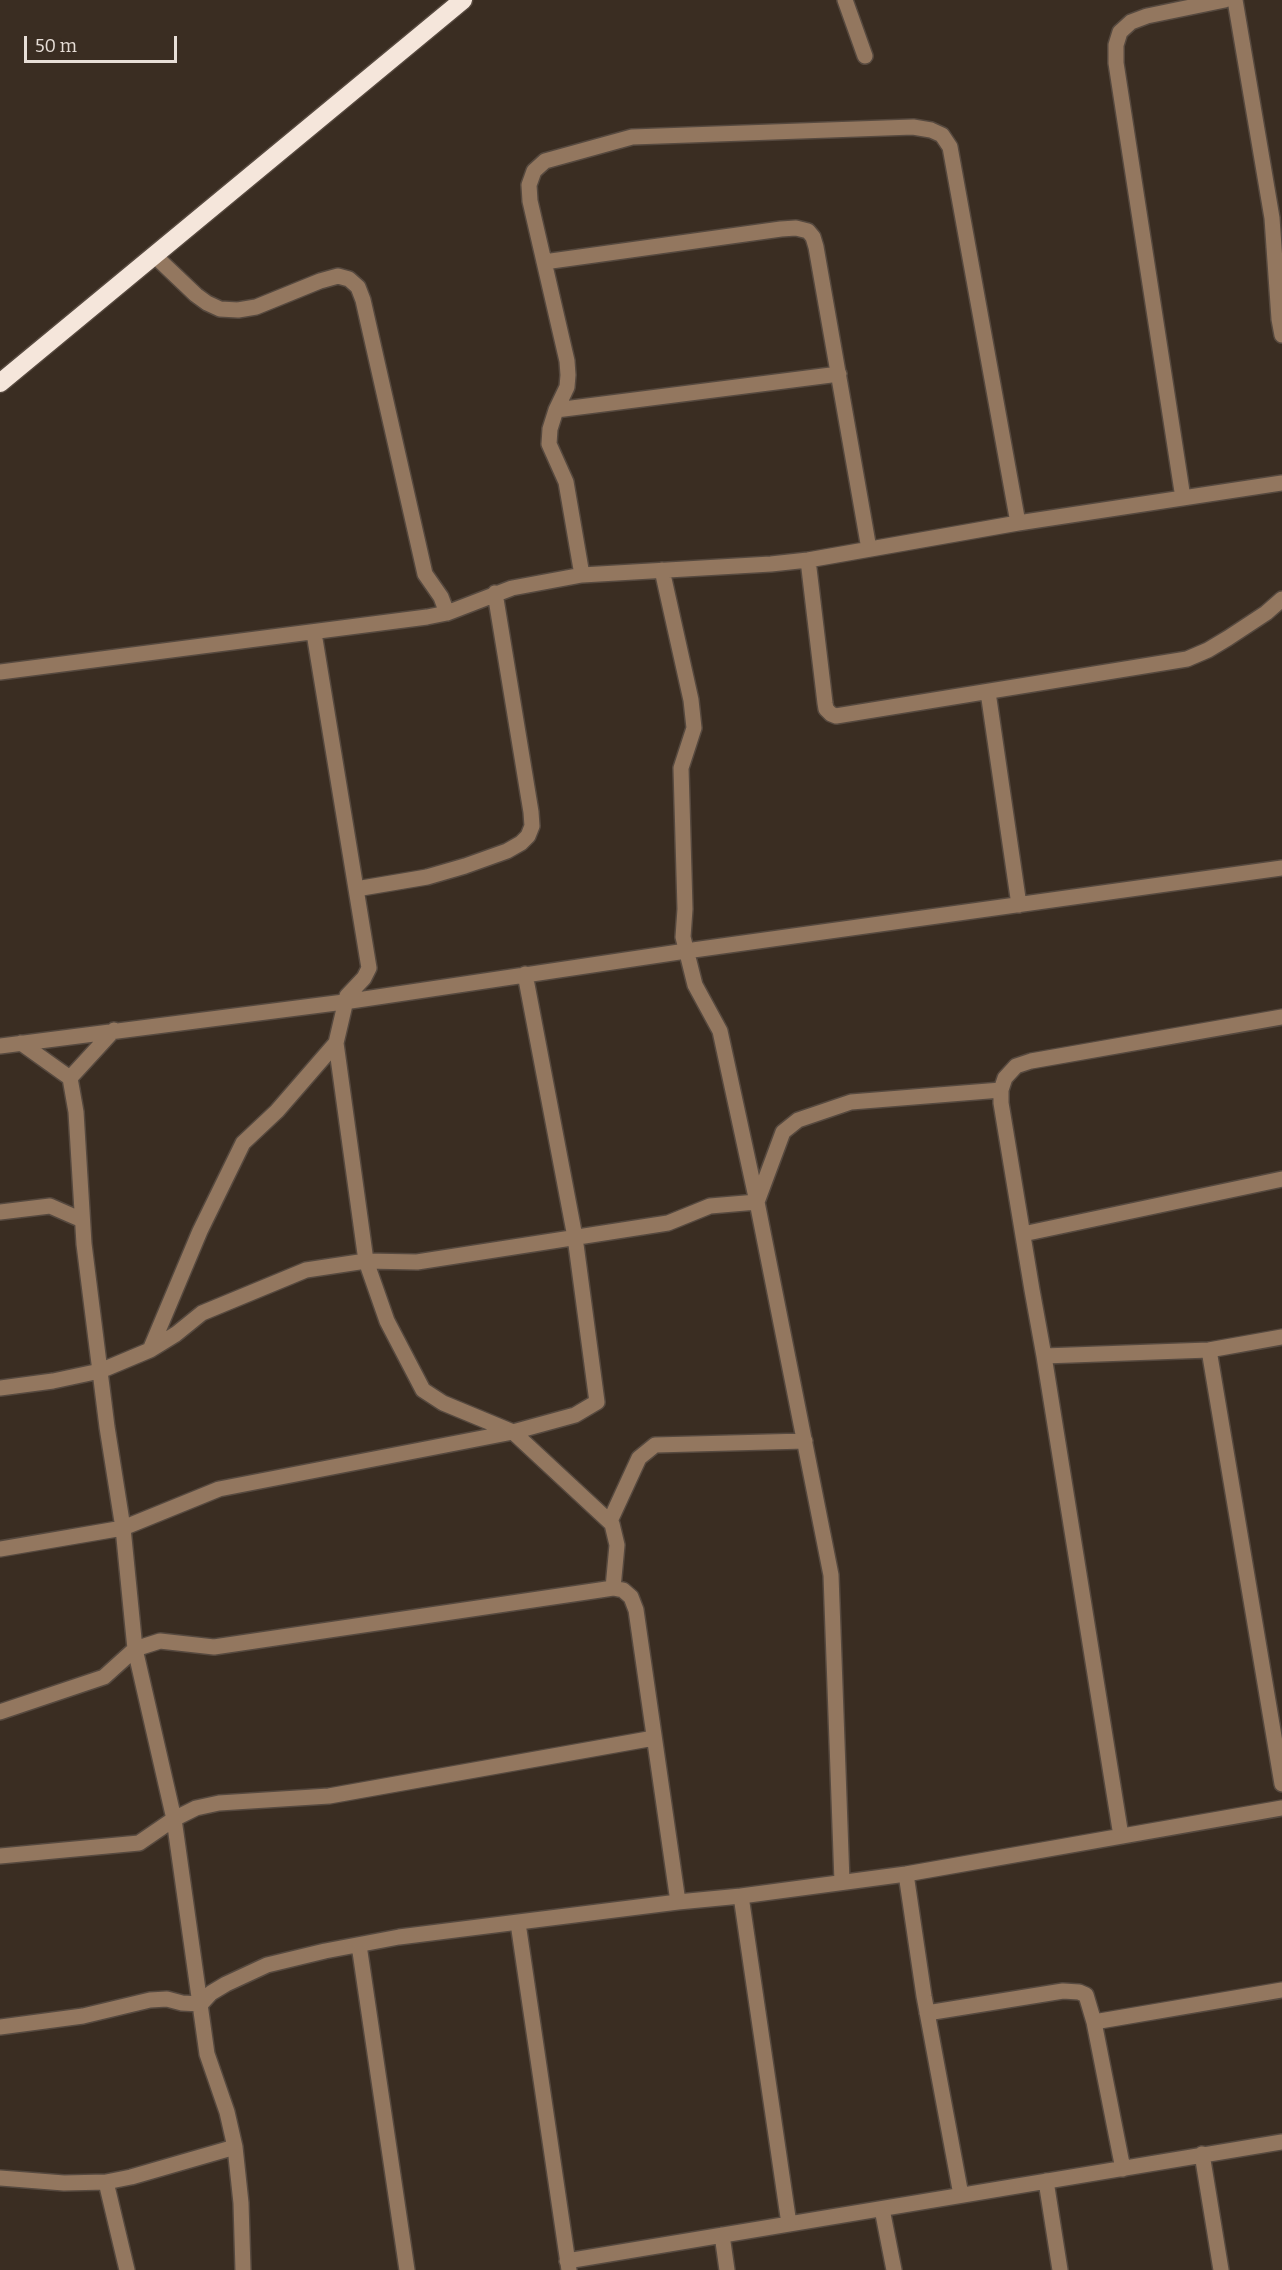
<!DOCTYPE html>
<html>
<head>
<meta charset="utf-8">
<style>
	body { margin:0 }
	#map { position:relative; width:1282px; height:2270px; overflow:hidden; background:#3a2d22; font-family:Bitter,serif }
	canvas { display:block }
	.scale { position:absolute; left:24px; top:36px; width:153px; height:27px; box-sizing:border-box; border:3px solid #e7ded7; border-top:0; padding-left:8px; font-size:18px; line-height:21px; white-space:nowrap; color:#e7ded7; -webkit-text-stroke:4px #3a2d22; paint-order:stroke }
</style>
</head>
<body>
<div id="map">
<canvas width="1282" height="2270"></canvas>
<div class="scale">50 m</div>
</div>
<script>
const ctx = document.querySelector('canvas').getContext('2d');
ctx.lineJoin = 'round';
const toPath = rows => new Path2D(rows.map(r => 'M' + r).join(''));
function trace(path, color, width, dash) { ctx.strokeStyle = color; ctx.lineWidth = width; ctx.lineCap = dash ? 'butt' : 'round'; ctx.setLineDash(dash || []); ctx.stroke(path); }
const minor = toPath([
	[845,0,865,56],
	[1235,0,1272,218,1279,319,1282,335],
	[155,256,196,295,207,303,220,309,238,310,256,307,320,281,338,276,349,279,358,287,363,300,425,574,441,597,447,613],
	[544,262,781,229,796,228,808,231,813,237,816,247,869,549],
	[556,410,839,374],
	[1183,498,1116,63,1116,45,1120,32,1131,22,1147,16,1225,0],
	[808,560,825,703,826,709,831,714,836,716,1187,659,1208,650,1228,638,1266,613,1282,599],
	[662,570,691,700,694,728,681,768,685,909,683,937,695,985,720,1031,757,1202,831,1575,842,1882],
	[582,575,566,482,549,444,550,429,556,410,567,387,568,375,567,361,530,201,529,185,534,171,545,161,632,137,913,127,931,130,942,135,950,147,1018,523],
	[0,672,427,617,447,613,512,588,582,575,771,564,808,560,1018,523,1282,483],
	[988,692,1019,905],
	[356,889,427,877,465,866,507,851,521,843,528,836,532,826,531,812,495,593],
	[114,1030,70,1078,76,1112,84,1244,107,1427,123,1528,135,1649,174,1819,207,2054,227,2112,235,2147,241,2203,243,2270],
	[21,1043,70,1078],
	[336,1043,366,1261,387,1321,423,1390,443,1403,513,1432,612,1524,617,1545,613,1588],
	[0,1046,344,1002,686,951,1282,868],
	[0,1212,50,1206,82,1220],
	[1023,1234,1282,1179],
	[150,1350,200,1231,243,1143,277,1111,336,1043,347,996,364,978,369,968,314,633],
	[1209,1350,1282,1784],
	[1044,1356,1209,1350,1282,1337],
	[0,1388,53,1381,100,1371,150,1350,176,1334,202,1313,306,1270,366,1261,417,1262,668,1223,710,1206,757,1202,783,1132,798,1120,851,1102,1001,1090],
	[610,1521,639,1458,655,1445,805,1441],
	[0,1549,123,1528,219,1489,513,1432,575,1415,597,1402,575,1237,525,974],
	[0,1712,104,1677,135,1649,160,1641,214,1647,600,1590,613,1588,623,1590,631,1597,636,1610,678,1902],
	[1121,1836,1044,1356,1032,1290,1001,1103,1001,1090,1005,1078,1016,1066,1031,1061,1282,1017],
	[0,1856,139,1843,174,1819,196,1808,219,1803,329,1796,654,1738],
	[906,1874,924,1996,961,2195],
	[741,1896,789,2224],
	[518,1923,569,2270],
	[359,1945,407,2270],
	[927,2013,1063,1991,1079,1992,1086,1995,1094,2022,1123,2169],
	[1094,2022,1282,1990],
	[0,2027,83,2016,150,2000,167,1999,182,2003,201,2004,211,1993,226,1984,267,1965,325,1951,399,1937,678,1902,741,1896,906,1874,1282,1808],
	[1202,2154,1221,2270],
	[0,2178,64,2183,106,2182,131,2177,235,2147],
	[1046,2181,1060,2270],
	[106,2182,127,2270],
	[882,2209,894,2270],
	[722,2235,727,2270],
	[567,2261,1282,2142]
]);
const highway = toPath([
	[0,383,463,0]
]);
trace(minor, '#56493f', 18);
trace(highway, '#56493f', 21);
trace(minor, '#93775f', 15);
trace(highway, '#f5e6db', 18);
</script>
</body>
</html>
